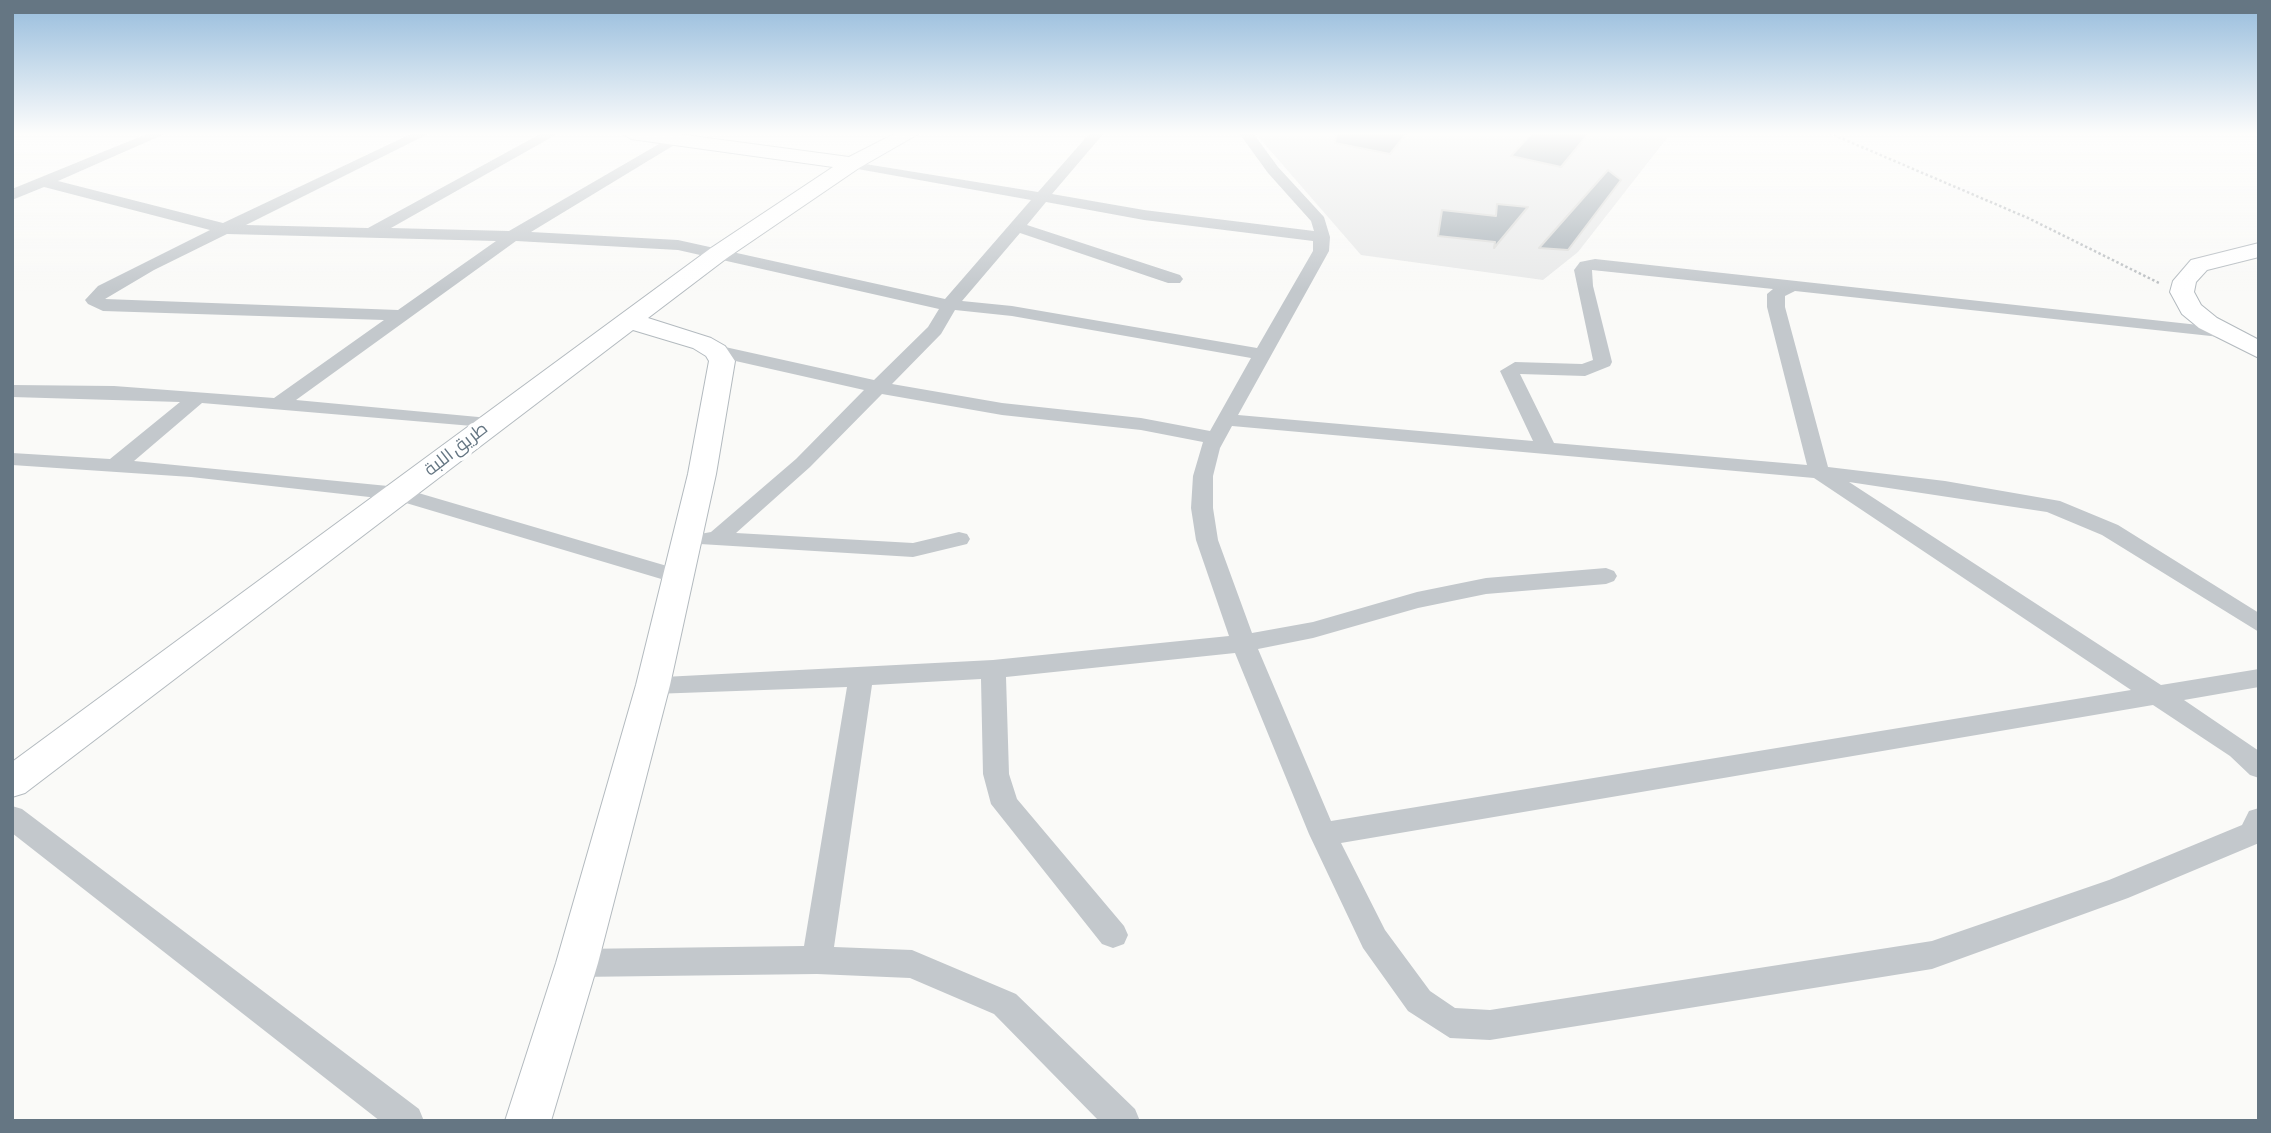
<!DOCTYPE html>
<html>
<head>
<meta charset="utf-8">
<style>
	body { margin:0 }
	#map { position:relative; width:2271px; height:1133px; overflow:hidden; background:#fafaf8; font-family:"Asap Condensed",sans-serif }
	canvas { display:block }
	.frame { position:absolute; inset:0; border:14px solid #657683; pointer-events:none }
</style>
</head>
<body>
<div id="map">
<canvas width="2271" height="1133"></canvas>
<div class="frame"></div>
</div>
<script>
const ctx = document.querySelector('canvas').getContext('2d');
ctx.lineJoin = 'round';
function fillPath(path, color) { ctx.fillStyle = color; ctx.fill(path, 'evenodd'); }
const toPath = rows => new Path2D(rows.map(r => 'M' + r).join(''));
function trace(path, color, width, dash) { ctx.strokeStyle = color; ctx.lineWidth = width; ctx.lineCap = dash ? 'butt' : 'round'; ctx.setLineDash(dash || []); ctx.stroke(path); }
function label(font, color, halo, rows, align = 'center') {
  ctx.font = font + ' "Asap Condensed",Cairo,sans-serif'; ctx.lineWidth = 7; ctx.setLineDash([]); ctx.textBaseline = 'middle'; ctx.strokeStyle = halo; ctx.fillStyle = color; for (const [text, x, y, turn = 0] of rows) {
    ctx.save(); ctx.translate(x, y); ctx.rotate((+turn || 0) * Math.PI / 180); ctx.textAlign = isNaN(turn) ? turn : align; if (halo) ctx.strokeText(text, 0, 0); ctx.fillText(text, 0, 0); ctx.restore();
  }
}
fillPath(toPath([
	[1255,133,1671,133,1578,252,1543,280,1361,255]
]), '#e8e9e9');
const building = toPath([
	[1336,133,1407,133,1390,154,1335,143,1336,133],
	[1532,133,1589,133,1561,167,1511,156,1532,133],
	[1608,170,1621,180,1568,250,1539,248,1608,170],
	[1497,204,1528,207,1494,248,1495,242,1438,236,1442,210,1496,216,1497,204]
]);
fillPath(building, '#aab3b9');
trace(building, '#dcdcda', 2);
const secondary = toPath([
	[622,133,670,133,849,157,896,133,920,133,859,168,727,258,648,318,711,338,725,346,735,361,716,474,670,685,598,963,551,1121,505,1121,556,963,636,685,688,474,709,361,706,356,693,348,633,330,25,793,12,797,12,762,711,248,833,167,631,139,622,133],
	[2259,243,2259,257,2207,270,2196,282,2194,292,2201,305,2217,318,2259,340,2259,358,2199,328,2182,314,2170,292,2173,281,2191,260,2259,243]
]);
trace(secondary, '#b3babf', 2);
trace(toPath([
	[1829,133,2028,218,2159,283]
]), '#bbbfc2', 2.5, [2.5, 2.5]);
fillPath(toPath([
	[149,133,167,133,58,181,223,223,413,133,430,133,246,225,368,228,542,133,559,133,391,228,509,231,678,133,694,133,531,232,678,240,945,299,1031,200,852,168,845,164,847,161,1038,192,1090,133,1104,133,1052,194,1144,210,1314,231,1311,221,1268,173,1239,133,1253,133,1278,167,1324,217,1330,237,1329,251,1238,415,1533,441,1500,371,1515,362,1582,364,1593,360,1574,270,1580,262,1595,259,2226,328,2229,332,2220,337,1795,291,1785,296,1785,307,1828,467,1945,481,2060,501,2118,525,2259,613,2259,632,2102,535,2047,512,1849,482,2161,685,2259,669,2259,687,2184,700,2259,751,2259,778,2250,775,2230,756,2153,705,1341,843,1385,930,1430,991,1455,1008,1490,1010,1932,941,2109,880,2242,825,2249,811,2259,808,2259,843,2128,898,1932,969,1490,1040,1450,1038,1408,1011,1363,948,1309,834,1235,653,1006,677,1009,774,1017,799,1124,926,1128,935,1124,944,1113,948,1102,944,991,804,983,774,981,679,872,685,834,947,912,950,1016,994,1135,1109,1140,1121,1099,1121,994,1014,910,978,817,974,577,977,566,973,562,963,566,953,577,949,804,946,847,687,653,694,644,692,640,685,644,678,993,660,1229,636,1196,540,1191,508,1193,476,1203,442,1141,430,1002,415,882,394,810,467,736,533,913,543,959,532,967,534,970,539,967,544,913,557,700,544,697,539,700,534,711,532,796,459,864,390,709,355,707,351,709,347,716,345,874,380,928,327,939,309,678,250,516,241,296,400,489,418,496,420,499,424,496,428,202,403,134,461,398,487,684,571,687,576,684,581,668,581,396,500,191,477,12,465,12,453,110,459,180,402,12,397,12,385,114,386,274,398,384,320,103,311,88,304,85,300,98,286,210,230,44,187,12,200,12,189,149,133],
	[1046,202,1144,220,1313,241,1313,251,1257,348,1012,306,962,301,1020,233,1168,283,1180,283,1183,279,1180,275,1027,225,1046,202],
	[227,234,496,241,398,310,105,299,154,270,227,234],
	[1592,270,1773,289,1767,294,1767,307,1807,465,1554,443,1520,374,1585,376,1610,366,1612,362,1593,286,1592,270],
	[955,310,1012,316,1251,358,1210,431,1141,418,1002,403,892,384,941,334,955,310],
	[1232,426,1814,478,2131,690,1331,821,1258,649,1313,638,1418,608,1486,594,1606,584,1614,581,1617,576,1614,571,1606,568,1486,578,1417,592,1313,622,1252,633,1218,540,1213,508,1213,476,1220,448,1232,426],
	[12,806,22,809,419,1109,424,1121,380,1121,12,833,12,806]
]), '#c3c8cc');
fillPath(secondary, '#fff');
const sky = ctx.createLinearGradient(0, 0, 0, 291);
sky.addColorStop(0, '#96bcdc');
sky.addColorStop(0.46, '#fdfdfc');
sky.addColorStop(1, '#fdfdfc00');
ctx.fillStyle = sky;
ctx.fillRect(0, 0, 2271, 291);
label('18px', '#657683', '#fff', [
	["طريق اللبة",456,449,-38]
]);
</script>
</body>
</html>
